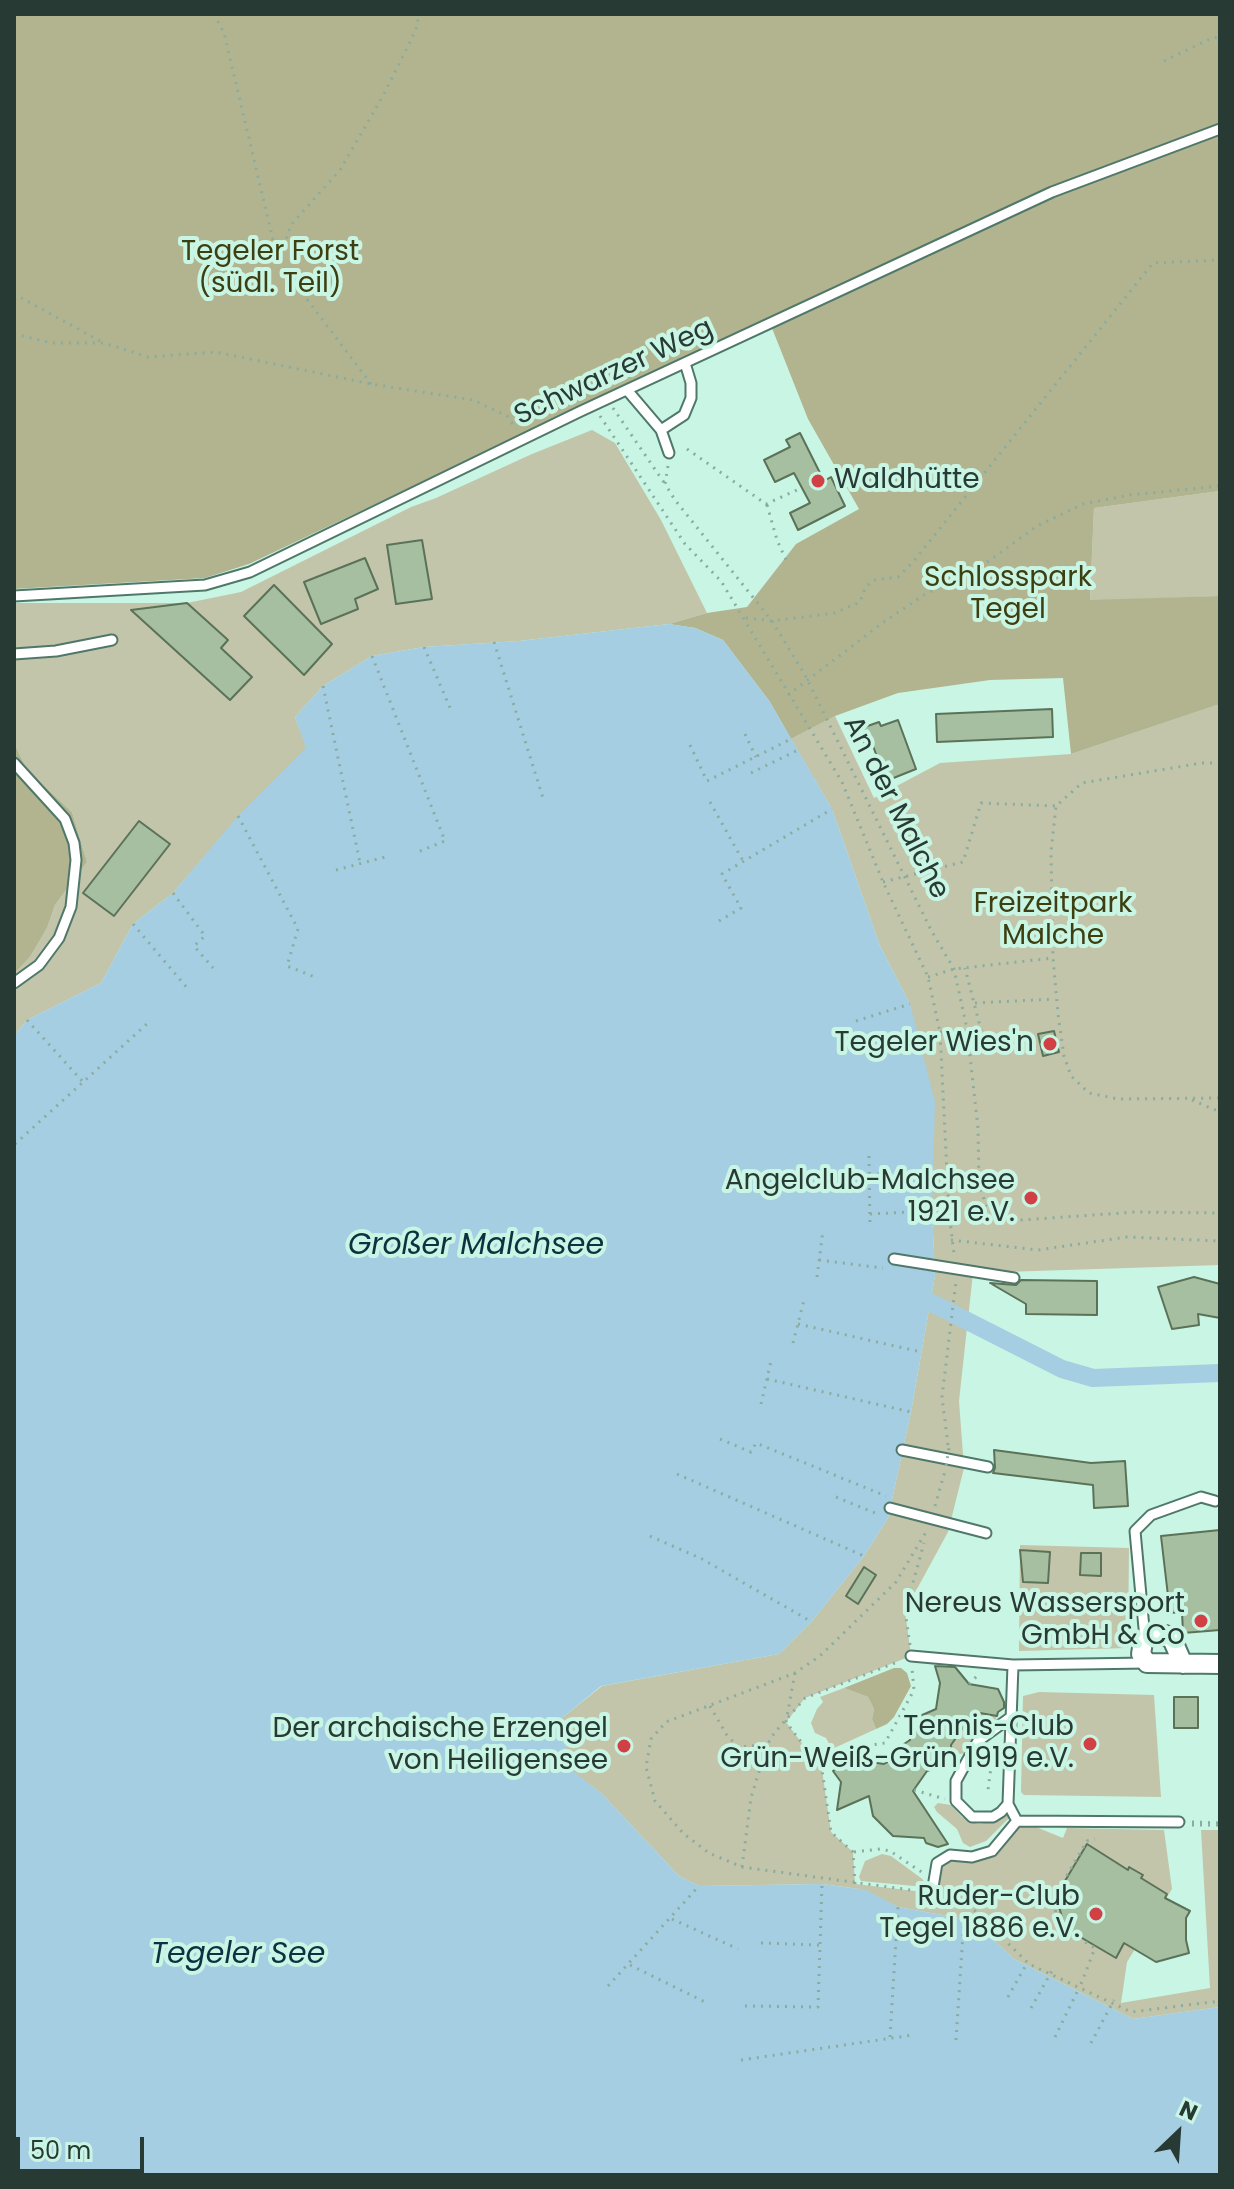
<!DOCTYPE html>
<html>
<head>
<meta charset="utf-8">
<style>
	body { margin:0 }
	#map { position:relative; width:1234px; height:2189px; overflow:hidden; background:#c9f5e5; font-family:Poppins,sans-serif }
	canvas { display:block }
	.frame { position:absolute; inset:0; border:16px solid #283a34; pointer-events:none }
	.north { position:absolute; left:1138px; top:2093px; width:80px; height:80px; -webkit-text-stroke:6px #c9f5e5; paint-order:stroke; rotate:25deg; font-size:22px; font-weight:700; line-height:32px; text-align:center; color:#283a34 }
	.north::after { content:''; display:block; margin:auto; width:28px; height:36px; background:#283a34; clip-path:polygon(50% 0,100% 100%,50% 72%,0 100%) }
	.scale { position:absolute; left:16px; top:2137px; width:128px; height:36px; box-sizing:border-box; border:4px solid #283a34; border-top:0; padding-left:10px; font-size:24px; line-height:28px; white-space:nowrap; color:#283a34; -webkit-text-stroke:6px #c9f5e5; paint-order:stroke }
</style>
</head>
<body>
<div id="map">
<canvas width="1234" height="2189"></canvas>
<div class="frame"></div>
<div class="north">N</div>
<div class="scale">50 m</div>
</div>
<script>
const ctx = document.querySelector('canvas').getContext('2d');
ctx.lineJoin = 'round';
function fillPath(path, color) { ctx.fillStyle = color; ctx.fill(path, 'evenodd'); }
const toPath = rows => new Path2D(rows.map(r => 'M' + r).join(''));
function trace(path, color, width, dash) { ctx.strokeStyle = color; ctx.lineWidth = width; ctx.lineCap = dash ? 'butt' : 'round'; ctx.setLineDash(dash || []); ctx.stroke(path); }
function label(font, color, halo, rows, align = 'center') {
  ctx.font = font + ' Poppins,sans-serif'; ctx.lineWidth = 8; ctx.setLineDash([]); ctx.textBaseline = 'middle'; ctx.strokeStyle = halo; ctx.fillStyle = color; for (const [text, x, y, turn = 0] of rows) {
    ctx.save(); ctx.translate(x, y); ctx.rotate((+turn || 0) * Math.PI / 180); ctx.textAlign = isNaN(turn) ? turn : align; if (halo) ctx.strokeText(text, 0, 0); ctx.fillText(text, 0, 0); ctx.restore();
  }
}
fillPath(toPath([
	[592,430,615,443,661,520,707,613,669,624,519,641,424,647,372,656,323,686,295,717,307,748,239,816,173,893,133,924,101,983,27,1020,14,1036,14,974,30,957,47,928,55,905,87,862,72,812,27,770,14,743,14,603,187,603,241,592,411,507,436,498,532,454],
	[1220,491,1220,596,1090,601,1094,508],
	[1220,704,1220,1265,973,1273,959,1401,964,1468,948,1532,905,1611,911,1656,805,1698,786,1722,822,1770,831,1832,853,1852,855,1884,932,1893,937,1863,950,1855,992,1851,1021,1821,1063,1838,1067,1828,1164,1830,1172,1889,1127,1962,1121,2003,1210,1988,1201,1830,1220,1830,1220,2007,1133,2019,1014,1959,987,1934,964,1919,898,1907,859,1889,822,1884,699,1886,679,1876,602,1794,569,1769,562,1718,602,1686,779,1654,812,1621,864,1556,888,1518,911,1412,935,1275,932,1211,910,1004,880,946,832,809,791,739,835,716,874,798,940,763,1071,754],
	[1020,1545,1129,1548,1128,1648,1019,1651],
	[844,1688,868,1697,874,1709,872,1719,876,1729,832,1749,826,1738,815,1733,811,1723,817,1709,823,1702,820,1697],
	[1039,1692,1154,1695,1161,1797,1024,1795,1021,1792,1023,1696],
	[970,1711,997,1716,995,1721,978,1732,966,1753,960,1754,952,1751,951,1745,971,1716],
	[938,1803,951,1805,962,1817,978,1824,993,1822,1008,1812,1011,1816,986,1841,970,1847,963,1843,957,1829,937,1812,934,1807],
	[882,1854,891,1856,921,1878,925,1882,925,1887,861,1881,859,1877,865,1861]
]), '#c2c5a9');
fillPath(toPath([
	[14,14,1220,14,1220,491,1094,508,1090,600,1220,596,1220,704,1071,754,1063,678,990,680,898,693,835,716,791,739,770,702,723,640,695,628,669,624,707,613,747,607,796,544,859,509,808,419,768,318,249,564,205,578,14,589],
	[14,743,27,770,72,812,87,862,55,905,47,928,30,957,14,974],
	[894,1668,901,1668,907,1673,911,1686,894,1717,887,1724,876,1729,872,1719,874,1709,868,1697,844,1688]
]), '#b1b48e');
fillPath(toPath([
	[669,624,695,628,723,640,770,702,832,809,880,946,910,1004,935,1102,932,1211,935,1275,911,1412,888,1518,864,1556,812,1621,779,1654,601,1686,562,1718,569,1768,602,1794,679,1876,699,1886,822,1884,866,1890,898,1907,964,1919,987,1934,1014,1959,1133,2019,1220,2007,1220,2175,14,2175,14,1036,27,1020,101,983,133,924,173,893,238,816,306,748,295,717,323,686,372,656,424,647,519,641]
]), '#a5cee2');
trace(toPath([
	[930,1302,1062,1369,1093,1378,1220,1373]
]), '#a5cee2', 18);
const building = toPath([
	[800,433,824,481,831,477,845,506,798,530,790,513,810,503,794,473,775,482,764,460,790,447,786,440,800,433],
	[422,540,432,599,396,604,387,545,422,540],
	[365,558,378,589,355,599,358,609,321,624,304,582,365,558],
	[274,585,332,644,304,675,244,616,274,585],
	[187,603,228,640,221,648,252,677,230,700,131,610,187,603],
	[1052,709,1053,737,937,742,936,714,1052,709],
	[898,720,916,769,886,781,873,746,866,749,859,729,879,722,881,726,898,720],
	[139,821,170,844,114,916,83,893,139,821],
	[1054,1031,1059,1052,1043,1056,1038,1034,1054,1031],
	[1194,1277,1220,1284,1220,1318,1198,1314,1199,1325,1172,1329,1158,1287,1194,1277],
	[1021,1280,1097,1281,1097,1315,1026,1314,1026,1304,990,1283,1016,1285,1021,1280],
	[994,1450,1091,1463,1125,1461,1128,1506,1094,1508,1093,1485,993,1473,995,1468,994,1450],
	[1220,1530,1220,1630,1183,1633,1182,1612,1170,1613,1161,1536,1220,1530],
	[1020,1550,1050,1552,1048,1583,1023,1582,1020,1550],
	[1081,1553,1101,1553,1101,1576,1080,1575,1081,1553],
	[864,1567,876,1575,858,1604,846,1596,864,1567],
	[935,1666,955,1667,969,1684,998,1689,1004,1702,1004,1708,998,1712,997,1716,974,1712,951,1745,952,1755,943,1757,935,1768,927,1771,913,1791,948,1844,938,1847,926,1843,924,1838,893,1836,873,1816,869,1796,837,1810,841,1782,833,1771,849,1759,884,1764,893,1759,898,1748,910,1740,910,1731,922,1725,920,1716,936,1709,940,1683,935,1666],
	[1174,1697,1198,1697,1198,1728,1174,1728,1174,1697],
	[1087,1844,1128,1870,1129,1867,1143,1875,1141,1878,1167,1894,1165,1898,1190,1911,1186,1918,1186,1940,1189,1953,1156,1962,1124,1943,1116,1958,1065,1928,1056,1896,1087,1844]
]);
fillPath(building, '#a5bfa0');
trace(building, '#5b7258', 2);
const lane = toPath([
	[627,390,661,430,669,453],
	[661,430,684,415,691,398,691,383,685,363],
	[14,596,205,585,250,572,579,412,1052,192,1220,129],
	[14,654,56,651,112,640],
	[14,763,65,819,74,843,76,860,71,907,59,938,39,965,14,983],
	[894,1259,1014,1278],
	[902,1450,988,1467],
	[890,1508,986,1533],
	[1145,1639,1135,1531,1151,1515,1201,1497,1215,1501],
	[911,1656,1013,1665,1008,1804,1001,1812,993,1817,972,1817,956,1801,956,1781,978,1741,1011,1717],
	[1013,1665,1147,1663],
	[1017,1821,1179,1822],
	[932,1893,937,1863,950,1855,972,1857,992,1851,1017,1821,1008,1804]
]);
const street = toPath([
	[1183,1664,1173,1641,1166,1635,1154,1633,1143,1642,1141,1654,1147,1663,1220,1664]
]);
trace(lane, '#50786a', 13);
trace(street, '#50786a', 22);
trace(toPath([
	[214,14,224,33,278,261,371,384],
	[1164,61,1212,38,1220,37],
	[278,261,291,225,340,170,384,94,416,30,419,14],
	[14,294,102,342],
	[14,334,52,343,104,343,148,357,216,352,371,384,473,400,507,416,516,429],
	[613,408,665,484],
	[600,416,685,544,721,581,842,782,883,882,928,977,940,1032,949,1213,954,1254],
	[687,449,766,504,797,490],
	[668,466,665,484,675,500,772,621,805,675,931,930,954,969,967,1029,978,1128,979,1183,986,1206,1002,1218,1022,1220,1136,1212,1220,1213],
	[767,505,777,540,787,562],
	[746,618,772,621,835,613,860,602,865,588,873,580,898,577,913,562,1153,263,1220,260],
	[494,642,543,798],
	[424,647,451,710],
	[372,656,445,841,418,852],
	[323,686,360,863],
	[788,695,885,621,924,595,986,563,1037,526,1083,504,1130,495,1220,486],
	[745,734,756,757],
	[690,745,707,781,791,739],
	[1220,763,1202,763,1082,783,1056,806,1051,852,1053,958,1058,1014,1064,1056,1071,1076,1089,1093,1118,1099,1220,1098],
	[751,773,798,750],
	[710,802,743,861],
	[238,816,298,929,287,966,315,977],
	[336,870,389,856],
	[883,882,963,862,981,803,1056,806],
	[173,893,205,936,194,946,213,968],
	[719,921,741,908,722,874,832,809],
	[133,924,188,989],
	[928,977,954,969,1053,958],
	[975,1003,1055,999],
	[14,1017,17,1020,14,1022],
	[27,1020,83,1082],
	[856,1021,910,1004],
	[940,1032,981,1030,965,968],
	[1192,1100,1220,1112],
	[15,1144,149,1022],
	[869,1156,870,1228],
	[869,1174,887,1174],
	[950,1213,986,1206],
	[870,1214,932,1211],
	[951,1240,1038,1250,1127,1237,1220,1241],
	[819,1260,883,1268],
	[817,1277,823,1230],
	[798,1324,921,1352],
	[793,1343,804,1300],
	[767,1379,911,1412],
	[761,1404,771,1361],
	[720,1439,751,1452,756,1443,886,1496],
	[948,1445,942,1397,956,1281],
	[677,1474,864,1556],
	[836,1497,880,1515],
	[935,1506,945,1471],
	[650,1536,702,1559,812,1622],
	[910,1645,905,1611,924,1543],
	[795,1673,786,1722,821,1768],
	[969,1684,977,1676],
	[710,1706,726,1734,738,1747,765,1745],
	[868,1747,875,1757],
	[980,1763,991,1767,988,1790],
	[914,1790,945,1799],
	[1192,1822,1220,1823],
	[1192,1825,1220,1825],
	[854,1852,880,1849,890,1851,923,1873],
	[742,1867,751,1798,767,1745,775,1732,805,1698,900,1661],
	[855,1884,853,1852,831,1832,822,1770,858,1747,885,1743,914,1690,912,1668],
	[918,1891,742,1867,709,1853,684,1834,655,1801,646,1767,651,1739,666,1722,795,1673,820,1656,896,1582,926,1532],
	[946,1896,969,1905,1029,1964,1131,2012,1220,2001],
	[672,1919,738,1949],
	[761,1943,820,1945],
	[630,1965,709,2004],
	[1081,1984,1095,1948,1057,1925,1054,1897,1087,1841,1095,1839],
	[608,1986,699,1886],
	[1008,1997,1026,1965,1029,1964],
	[745,2006,818,2007,822,1884],
	[1031,2008,1053,1969],
	[890,2037,898,1907],
	[1055,2037,1077,1992],
	[956,2040,964,1919],
	[1091,2043,1114,2000],
	[741,2060,913,2035]
]), '#8aaca0', 3, [2, 6]);
trace(lane, '#fff', 9);
trace(street, '#fff', 18);
trace(toPath([
	[946,1466,949,1448]
]), '#8aaca0', 3, [2, 6]);
for (const [x, y, r, color] of [
	[818,481,8,"#d04045"],
	[1050,1044,8,"#d04045"],
	[1031,1198,8,"#d04045"],
	[1201,1621,8,"#d04045"],
	[1090,1744,8,"#d04045"],
	[624,1746,8,"#d04045"],
	[1096,1914,8,"#d04045"]
]) { const dot = new Path2D(); dot.arc(x, y, r, 0, 2 * Math.PI); ctx.fillStyle = color; ctx.fill(dot); trace(dot, '#c9f5e5', 3); }
label('28px', '#3d3f11', '#c9f5e5', [
	["Tegeler Forst",270,253],
	["(südl. Teil)",270,285],
	["Schlosspark",1008,579],
	["Tegel",1008,611],
	["Freizeitpark",1053,905],
	["Malche",1053,937]
]);
label('28px', '#283a34', '#c9f5e5', [
	["Schwarzer Weg",614,373,-25],
	["An der Malche",895,808,63]
]);
label('28px', '#283a34', '#c9f5e5', [
	["Waldhütte",834,481,"left"],
	["Tegeler Wies'n",1034,1044],
	["Angelclub-Malchsee",1015,1182],
	["1921 e.V.",1015,1214],
	["Nereus Wassersport",1185,1605],
	["GmbH & Co",1185,1637],
	["Tennis-Club",1074,1728],
	["Grün-Weiß-Grün 1919 e.V.",1074,1760],
	["Der archaische Erzengel",608,1730],
	["von Heiligensee",608,1762],
	["Ruder-Club",1080,1898],
	["Tegel 1886 e.V.",1080,1930]
], 'right');
label('italic 30px', '#0d3141', '#c9f5e5', [
	["Großer Malchsee",476,1246],
	["Tegeler See",238,1955]
]);
</script>
</body>
</html>
